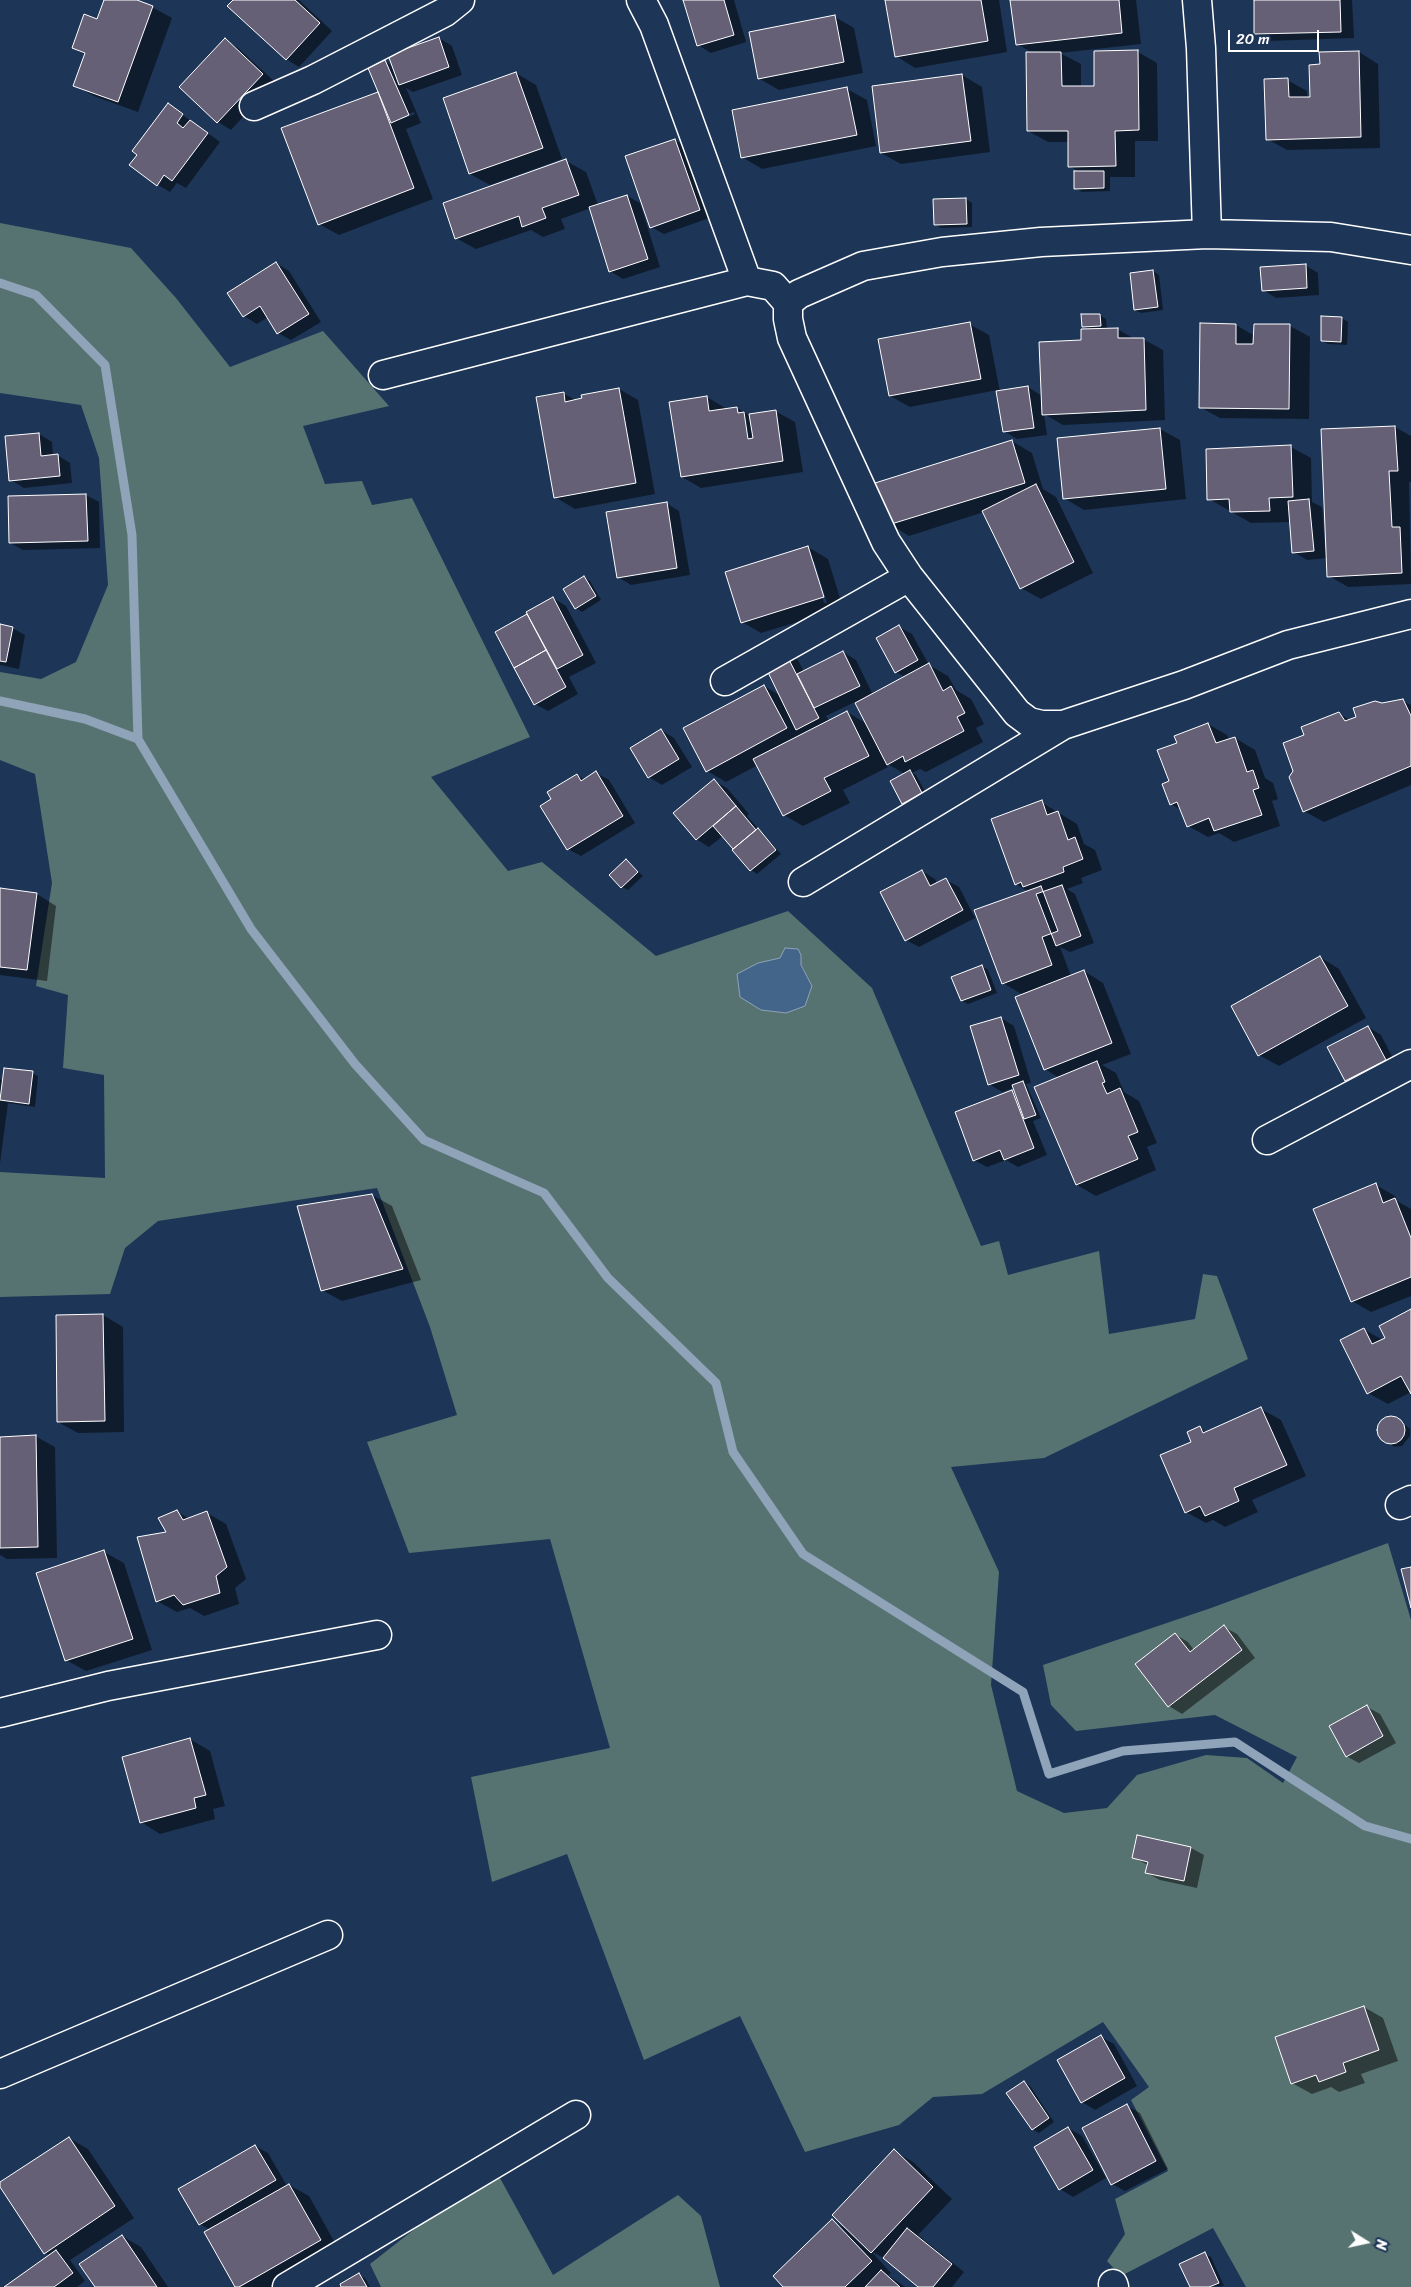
<!DOCTYPE html>
<html>
<head>
<meta charset="utf-8">
<style>
	body { margin:0 }
	#map { position:relative; width:1411px; height:2287px; overflow:hidden; background:#1d3557; font-family:Sriracha,sans-serif }
	canvas { display:block }
	.north { position:absolute; left:1341px; top:2217px; width:50px; height:50px; -webkit-text-stroke:4px #1d3557; paint-order:stroke; rotate:100deg; font-size:14px; font-weight:700; line-height:20px; text-align:center; color:#fff }
	.north::after { content:''; display:block; margin:auto; width:18px; height:22px; background:#fff; clip-path:polygon(50% 0,100% 100%,50% 72%,0 100%) }
	.scale { position:absolute; left:1228px; top:30px; width:91px; height:22px; box-sizing:border-box; border:2px solid #fff; border-top:0; padding-left:6px; font-size:15px; line-height:18px; white-space:nowrap; color:#fff; -webkit-text-stroke:4px #1d3557; paint-order:stroke }
</style>
</head>
<body>
<div id="map">
<canvas width="1411" height="2287"></canvas>
<div class="north">N</div>
<div class="scale">20 m</div>
</div>
<script>
const ctx = document.querySelector('canvas').getContext('2d');
ctx.lineJoin = 'round';
function fillPath(path, color) { ctx.fillStyle = color; ctx.fill(path, 'evenodd'); }
const toPath = rows => new Path2D(rows.map(r => 'M' + r).join(''));
function trace(path, color, width, dash) { ctx.strokeStyle = color; ctx.lineWidth = width; ctx.lineCap = dash ? 'butt' : 'round'; ctx.setLineDash(dash || []); ctx.stroke(path); }
fillPath(toPath([
	[0,223,131,248,176,298,230,367,323,331,389,406,303,426,325,484,362,481,372,505,412,498,530,737,431,777,508,871,542,862,656,956,788,911,872,988,981,1246,999,1241,1008,1275,1099,1251,1109,1334,1195,1319,1203,1274,1217,1276,1248,1359,1044,1458,951,1467,999,1572,991,1685,1017,1791,1064,1813,1107,1808,1137,1775,1206,1755,1247,1758,1283,1783,1297,1757,1215,1715,1076,1731,1051,1705,1043,1665,1211,1608,1388,1543,1411,1620,1411,2287,1246,2287,1213,2228,1121,2276,1107,2261,1125,2234,1115,2199,1168,2171,1131,2100,1149,2087,1103,2022,982,2094,933,2097,899,2125,805,2152,740,2016,644,2060,567,1854,492,1882,471,1777,610,1748,550,1539,409,1553,367,1442,457,1415,430,1327,377,1188,158,1221,125,1248,110,1294,0,1297,0,1172,105,1178,104,1075,63,1068,68,995,36,986,52,883,35,774,0,760,0,672,41,679,76,662,108,585,99,458,81,405,0,393],
	[801,955,801,965,812,986,758,963],
	[500,2178,553,2275,678,2195,701,2216,720,2287,381,2287,370,2264,430,2217]
]), '#567371');
const water = toPath([
	[785,948,798,949,801,955,801,965,812,986,805,1006,786,1013,761,1010,740,997,737,974,758,963,780,958,785,948]
]);
fillPath(water, '#44658a');
trace(water, '#8fa3b9', 1);
fillPath(toPath([
	[105,0,133,0,152,7,172,18,138,112,94,96,74,85,86,55,73,48,98,21],
	[235,0,299,0,332,31,299,67,286,59],
	[684,0,734,0,746,42,711,53,698,45],
	[887,0,999,0,1007,52,915,68,896,56],
	[1012,0,1136,0,1141,44,1060,53,1081,64,1081,87,1095,87,1138,52,1157,63,1158,141,1135,141,1135,177,1110,177,1110,191,1082,192,1076,188,1080,172,1069,166,1069,142,1048,142,1028,131,1033,53,1017,44],
	[1255,0,1352,0,1354,38,1268,41,1255,33],
	[835,17,854,28,863,73,779,90,760,79],
	[439,38,452,46,462,75,413,92,406,88,421,123,406,129,433,199,339,235,319,224,377,93,380,95,385,61,394,67],
	[414,112,415,114,402,119,402,117],
	[225,40,238,48,275,82,231,130,218,122,181,87],
	[1359,52,1378,64,1380,148,1287,150,1267,139,1287,80,1307,91,1307,98,1311,98,1321,65],
	[516,73,536,85,562,159,490,185,470,174],
	[962,75,982,87,990,152,901,164,881,153,873,87],
	[847,89,867,100,876,146,762,169,742,157],
	[169,105,220,142,186,188,177,183,170,192,158,185],
	[675,140,688,148,712,217,664,234,651,227],
	[566,161,586,172,598,205,627,196,640,203,660,267,623,279,610,271,591,208,561,219,565,229,543,237,531,230,476,249,456,238],
	[966,199,972,203,972,227,941,228,935,224],
	[276,263,289,271,321,322,291,340,278,333,268,317,257,324,244,316],
	[1305,265,1318,273,1319,295,1276,298,1263,290],
	[1153,271,1159,275,1163,310,1141,313,1135,310,1131,274],
	[1100,315,1106,319,1107,329,1117,329,1135,339,1143,339,1163,350,1165,420,1063,425,1044,414,1047,435,1017,439,1004,431,997,390,910,407,890,396,969,324,989,335,1000,392,1028,387,1042,396,1090,330,1083,326],
	[1342,318,1348,322,1347,345,1328,344,1322,341],
	[1236,325,1255,336,1255,325,1290,326,1310,337,1309,419,1220,418,1200,407],
	[619,389,638,400,655,494,575,509,555,497,563,393,577,401],
	[707,397,727,409,737,408,751,416,775,411,795,422,803,472,701,488,682,477],
	[1395,427,1411,436,1411,482,1409,482,1411,584,1348,587,1329,576,1328,558,1307,560,1294,552,1291,522,1251,523,1209,499,1207,450,1291,447,1311,458,1312,502,1322,507,1325,548,1328,548,1323,430],
	[1160,429,1180,440,1186,499,1084,510,1064,498],
	[39,434,52,442,53,456,57,455,70,463,72,483,24,488,11,480],
	[1012,441,1032,453,1043,489,1056,497,1093,573,1041,599,1021,588,984,512,909,536,889,524],
	[86,495,99,502,100,548,23,550,10,543],
	[666,503,679,511,690,575,631,585,618,577],
	[808,547,828,559,843,608,761,633,742,622],
	[812,561,814,561,827,603,824,603],
	[584,578,590,581,601,600,582,612,576,608],
	[553,598,566,606,596,663,569,677,578,694,548,711,535,704,496,632,529,615],
	[0,625,12,628,25,635,19,669,0,665],
	[899,627,912,634,929,665,948,676,956,690,971,699,984,724,976,728,983,742,926,772,920,769,912,773,916,775,928,797,909,807,903,803,905,774,886,763,888,767,843,790,850,803,803,826,784,815,758,765,726,782,707,771,764,686,781,696,785,653,798,660,804,672,843,652,856,660,873,695,905,677,896,672],
	[861,699,867,724,847,712,829,721,826,716],
	[1403,701,1411,705,1411,785,1324,822,1304,811,1295,771,1306,736,1339,714,1350,720,1382,704],
	[1208,724,1227,735,1229,740,1235,738,1255,750,1265,778,1273,783,1278,799,1272,801,1280,826,1234,842,1219,833,1208,837,1188,826,1181,810,1171,804,1171,782,1178,743],
	[661,730,674,738,692,767,662,785,649,777],
	[596,773,609,780,635,823,581,856,568,849,553,799,577,775,585,780],
	[714,781,727,788,749,814,747,816,781,854,757,874,751,870,723,836,709,847,696,839],
	[1041,802,1077,824,1084,844,1095,850,1102,870,1081,878,1083,883,1067,889,1075,894,1094,943,1070,952,1060,947,1071,976,1084,971,1103,983,1131,1054,1102,1065,1116,1073,1124,1092,1139,1101,1157,1143,1147,1147,1156,1170,1096,1196,1077,1185,1059,1078,1045,1069,1023,995,1003,983,1029,892,1016,884],
	[626,861,643,876,628,890,622,887],
	[922,871,935,879,937,884,946,880,959,887,975,918,919,947,906,940],
	[0,890,37,894,56,906,47,981,0,975],
	[1320,957,1339,969,1366,1018,1279,1066,1259,1055],
	[982,966,988,970,997,993,968,1004,962,1001],
	[1001,1018,1014,1026,1031,1083,1026,1084,1041,1118,1033,1121,1047,1155,1018,1167,1006,1160,987,1167,974,1160,1012,1091,1016,1093,1014,1088,1002,1092,989,1084],
	[1368,1027,1381,1035,1398,1068,1359,1088,1346,1080],
	[32,1073,38,1076,35,1107,8,1103,0,1163,0,1079,4,1082],
	[1376,1185,1395,1196,1397,1201,1411,1209,1411,1296,1371,1312,1352,1301],
	[372,1195,392,1206,421,1280,342,1301,322,1290],
	[1411,1311,1411,1392,1388,1404,1368,1393,1363,1329,1383,1340],
	[103,1315,123,1327,124,1432,78,1433,58,1422,57,1316],
	[1261,1409,1281,1420,1306,1476,1252,1500,1258,1512,1225,1527,1213,1520,1206,1523,1186,1512,1200,1428,1208,1433],
	[1386,1417,1393,1417,1399,1420,1410,1429,1410,1436,1402,1446,1395,1447,1389,1444,1382,1440,1378,1434,1380,1421],
	[35,1436,55,1447,57,1558,7,1559,0,1555,0,1438],
	[176,1511,190,1519,207,1513,226,1524,246,1579,235,1588,239,1604,204,1616,190,1608,177,1612,157,1601,167,1533],
	[104,1552,124,1563,152,1650,86,1671,66,1660],
	[1224,1627,1237,1634,1255,1658,1182,1714,1169,1706,1137,1665,1176,1635,1188,1642,1194,1650],
	[1367,1707,1380,1714,1396,1743,1359,1763,1346,1756],
	[190,1739,210,1751,225,1806,213,1809,215,1819,160,1834,141,1822],
	[1138,1837,1191,1848,1204,1855,1197,1888,1160,1880,1147,1873,1148,1865,1134,1858],
	[1364,2007,1383,2018,1398,2061,1361,2074,1365,2083,1339,2092,1331,2087,1312,2094,1292,2083],
	[1101,2037,1114,2044,1137,2086,1095,2110,1082,2102,1059,2061],
	[1024,2082,1030,2086,1054,2122,1039,2133,1032,2129],
	[1127,2106,1140,2113,1168,2169,1125,2191,1112,2184],
	[1068,2128,1082,2136,1106,2178,1073,2197,1060,2189],
	[69,2138,88,2149,134,2218,70,2260,85,2281,77,2287,7,2287,50,2256,45,2253,0,2184],
	[255,2146,268,2153,287,2186,289,2185,309,2196,340,2252,278,2287,237,2287,210,2230,200,2224],
	[894,2151,913,2162,952,2199,918,2235,964,2272,952,2287,920,2287,889,2261,871,2251,891,2273,888,2275,905,2287,785,2287,832,2221,847,2229],
	[122,2236,141,2247,168,2287,96,2287],
	[1204,2254,1211,2257,1224,2286,1191,2287],
	[359,2275,365,2278,370,2287,343,2287]
]), '#0007');
trace(toPath([
	[0,283,36,295,105,365,132,535,138,739],
	[0,701,85,719,138,739,251,929,355,1064,424,1140,544,1193,608,1278,716,1383,733,1452,803,1554,1023,1692,1049,1774,1123,1751,1235,1742,1365,1826,1411,1839]
]), '#8fa3b9', 9);
const building = toPath([
	[104,0,137,0,153,6,118,102,73,86,85,53,72,48,84,14,97,19,104,0],
	[233,0,295,0,320,23,286,60,227,6,233,0],
	[683,0,724,0,734,35,697,46,683,0],
	[885,0,981,0,988,41,895,57,885,0],
	[1010,0,1119,0,1122,33,1016,45,1010,0],
	[1254,0,1340,0,1341,32,1254,34,1254,0],
	[835,15,844,62,758,79,749,32,835,15],
	[439,37,449,67,399,85,388,55,439,37],
	[225,38,263,74,217,123,179,87,225,38],
	[1138,50,1139,130,1115,131,1116,166,1068,167,1068,131,1027,131,1026,52,1061,52,1062,86,1094,86,1094,51,1138,50],
	[1359,51,1361,137,1266,140,1264,79,1288,78,1289,97,1310,97,1309,65,1320,64,1319,52,1359,51],
	[385,60,409,115,391,123,368,68,385,60],
	[516,72,543,148,469,174,443,98,516,72],
	[962,74,971,141,880,153,872,86,962,74],
	[847,87,857,135,741,158,732,110,847,87],
	[378,92,414,188,318,225,281,128,378,92],
	[168,103,183,114,177,123,183,128,190,120,208,133,172,181,164,175,157,186,129,165,137,155,132,151,168,103],
	[675,139,700,210,650,228,625,156,675,139],
	[566,159,579,195,542,208,546,218,522,227,519,216,455,239,443,203,566,159],
	[1074,171,1104,171,1104,188,1074,189,1074,171],
	[627,195,648,259,609,272,589,207,627,195],
	[966,198,967,224,934,225,933,199,966,198],
	[276,262,309,314,277,334,260,306,243,317,227,293,276,262],
	[1306,264,1307,288,1262,291,1260,267,1306,264],
	[1153,270,1158,307,1134,310,1130,273,1153,270],
	[1081,314,1100,314,1101,326,1082,327,1081,314],
	[1321,316,1342,317,1341,342,1321,341,1321,316],
	[970,322,981,379,889,396,878,339,970,322],
	[1200,323,1236,324,1236,344,1253,344,1254,324,1290,324,1289,409,1199,408,1200,323],
	[1118,328,1118,338,1144,338,1146,410,1042,415,1039,342,1081,340,1081,329,1118,328],
	[1028,386,1034,428,1003,432,996,391,1028,386],
	[619,388,636,483,554,498,536,397,564,392,565,402,582,398,581,395,619,388],
	[707,396,709,411,737,407,738,413,744,412,748,439,753,438,749,414,776,410,783,461,681,477,669,402,707,396],
	[1395,426,1398,471,1389,471,1392,527,1400,527,1402,573,1327,577,1321,429,1395,426],
	[1160,428,1166,489,1063,499,1057,438,1160,428],
	[39,433,41,456,58,454,60,476,9,481,5,436,39,433],
	[1012,440,1025,483,888,525,875,483,1012,440],
	[1291,445,1293,497,1269,498,1270,511,1230,512,1229,499,1207,500,1206,449,1291,445],
	[1036,484,1074,562,1020,589,982,511,1036,484],
	[86,494,88,541,9,543,8,496,86,494],
	[1309,499,1314,551,1292,553,1288,501,1309,499],
	[667,502,677,568,617,578,606,512,667,502],
	[808,546,824,597,741,623,725,572,808,546],
	[584,576,596,596,575,609,563,589,584,576],
	[553,597,583,655,557,669,526,612,553,597],
	[527,614,546,650,514,668,495,632,527,614],
	[0,624,13,627,6,662,0,661,0,624],
	[899,625,918,660,895,673,876,638,899,625],
	[546,650,566,687,534,705,514,668,546,650],
	[843,651,860,686,814,708,797,674,843,651],
	[785,652,819,718,796,730,763,662,785,652],
	[929,663,943,691,951,686,965,713,957,717,964,731,905,762,903,756,887,765,855,703,929,663],
	[764,685,787,728,706,772,683,728,764,685],
	[1403,699,1411,716,1411,766,1303,812,1289,777,1293,771,1283,743,1304,735,1301,727,1339,712,1345,721,1356,717,1353,708,1375,701,1382,703,1403,699],
	[847,711,869,756,824,778,831,791,783,816,753,759,847,711],
	[1208,723,1216,743,1235,737,1247,772,1253,770,1259,788,1253,790,1262,815,1214,831,1209,818,1187,827,1177,802,1170,805,1162,784,1169,781,1157,750,1177,743,1174,736,1208,723],
	[661,729,679,759,648,778,630,748,661,729],
	[910,770,922,793,902,804,890,781,910,770],
	[596,771,623,816,567,850,540,806,551,799,547,792,577,774,581,781,596,771],
	[714,779,736,806,696,840,673,813,714,779],
	[1042,800,1047,815,1058,811,1068,840,1075,837,1083,859,1063,867,1064,872,1023,887,1021,882,1015,885,991,819,1042,800],
	[736,806,756,830,733,849,713,826,736,806],
	[758,828,776,850,750,871,732,850,758,828],
	[626,859,638,872,621,888,609,875,626,859],
	[922,870,930,886,946,878,963,910,905,941,880,892,922,870],
	[1062,885,1081,936,1056,946,1036,894,1062,885],
	[1041,886,1058,931,1042,937,1052,965,1002,984,974,910,1041,886],
	[0,888,37,893,27,970,0,967,0,888],
	[1320,956,1348,1006,1258,1056,1231,1006,1320,956],
	[982,965,991,990,961,1001,951,977,982,965],
	[1084,970,1112,1043,1044,1070,1015,997,1084,970],
	[1001,1017,1019,1075,988,1085,970,1026,1001,1017],
	[1368,1026,1386,1060,1345,1081,1327,1047,1368,1026],
	[1097,1061,1105,1082,1102,1083,1107,1094,1120,1088,1138,1132,1128,1136,1138,1159,1076,1185,1034,1087,1097,1061],
	[4,1068,33,1071,29,1104,0,1100,4,1068],
	[1023,1081,1036,1115,1024,1119,1012,1085,1023,1081],
	[1012,1090,1034,1148,1004,1160,1000,1150,973,1161,955,1112,1012,1090],
	[1376,1183,1383,1203,1395,1198,1411,1238,1411,1277,1351,1302,1313,1209,1376,1183],
	[372,1194,403,1269,321,1291,297,1206,372,1194],
	[1411,1309,1411,1394,1401,1376,1367,1394,1340,1340,1364,1328,1372,1344,1385,1338,1379,1326,1411,1309],
	[103,1314,105,1421,57,1422,56,1315,103,1314],
	[1261,1407,1287,1465,1234,1488,1239,1501,1205,1516,1200,1506,1185,1513,1160,1455,1191,1442,1187,1432,1200,1426,1203,1433,1261,1407],
	'1377 1430a14 14 0 1 1 28 0a14 14 0 1 1-28 0Z',
	[36,1435,38,1547,0,1548,0,1437,36,1435],
	[177,1510,183,1520,207,1511,227,1567,216,1576,220,1593,183,1605,174,1595,156,1602,137,1537,166,1532,158,1518,177,1510],
	[104,1550,133,1639,65,1661,36,1573,104,1550],
	[1411,1567,1411,1608,1401,1569,1411,1567],
	[1224,1625,1242,1650,1168,1707,1135,1664,1175,1633,1190,1652,1224,1625],
	[1367,1705,1383,1736,1346,1757,1329,1726,1367,1705],
	[190,1738,206,1795,194,1798,196,1808,140,1823,122,1757,190,1738],
	[1137,1835,1191,1847,1184,1881,1145,1873,1148,1862,1132,1858,1137,1835],
	[1364,2006,1379,2050,1343,2063,1346,2072,1319,2082,1316,2075,1291,2084,1275,2037,1364,2006],
	[1101,2035,1125,2078,1081,2103,1057,2060,1101,2035],
	[1024,2081,1049,2118,1032,2130,1006,2093,1024,2081],
	[1127,2104,1156,2161,1111,2185,1082,2128,1127,2104],
	[1068,2127,1093,2170,1059,2190,1034,2147,1068,2127],
	[69,2137,115,2206,44,2254,0,2187,0,2182,69,2137],
	[255,2145,276,2180,199,2225,178,2189,255,2145],
	[894,2149,933,2187,871,2253,832,2215,894,2149],
	[289,2184,321,2240,239,2287,235,2287,204,2232,289,2184],
	[832,2219,872,2261,845,2287,783,2287,773,2276,832,2219],
	[907,2228,952,2264,933,2287,918,2287,883,2258,907,2228],
	[122,2235,147,2272,157,2287,95,2287,79,2264,122,2235],
	[56,2250,73,2273,54,2287,4,2287,56,2250],
	[1205,2252,1219,2283,1209,2287,1190,2287,1179,2264,1205,2252],
	[881,2270,900,2287,865,2287,881,2270],
	[359,2273,367,2287,341,2287,340,2284,359,2273]
]);
fillPath(building, '#656076');
trace(building, '#fff', 1);
const minor = toPath([
	[641,0,654,25,747,281],
	[1197,0,1201,48,1207,234],
	[254,106,313,80,385,43,445,12,460,0],
	[788,303,799,294,863,266,942,252,1041,242,1207,234,1331,237,1411,250],
	[383,375,747,281,773,286,788,303,788,319,792,338,886,542,909,577,1017,713,1029,722,1042,725,1063,725,1184,685,1288,645,1411,614],
	[725,681,909,577],
	[803,882,1063,725],
	[1267,1140,1411,1064],
	[1400,1505,1411,1500],
	[0,1713,108,1686,377,1635],
	[0,2074,328,1935],
	[1113,2284,1114,2287],
	[287,2287,576,2115]
]);
trace(minor, '#fff', 31);
trace(minor, '#1d3557', 28);
</script>
</body>
</html>
